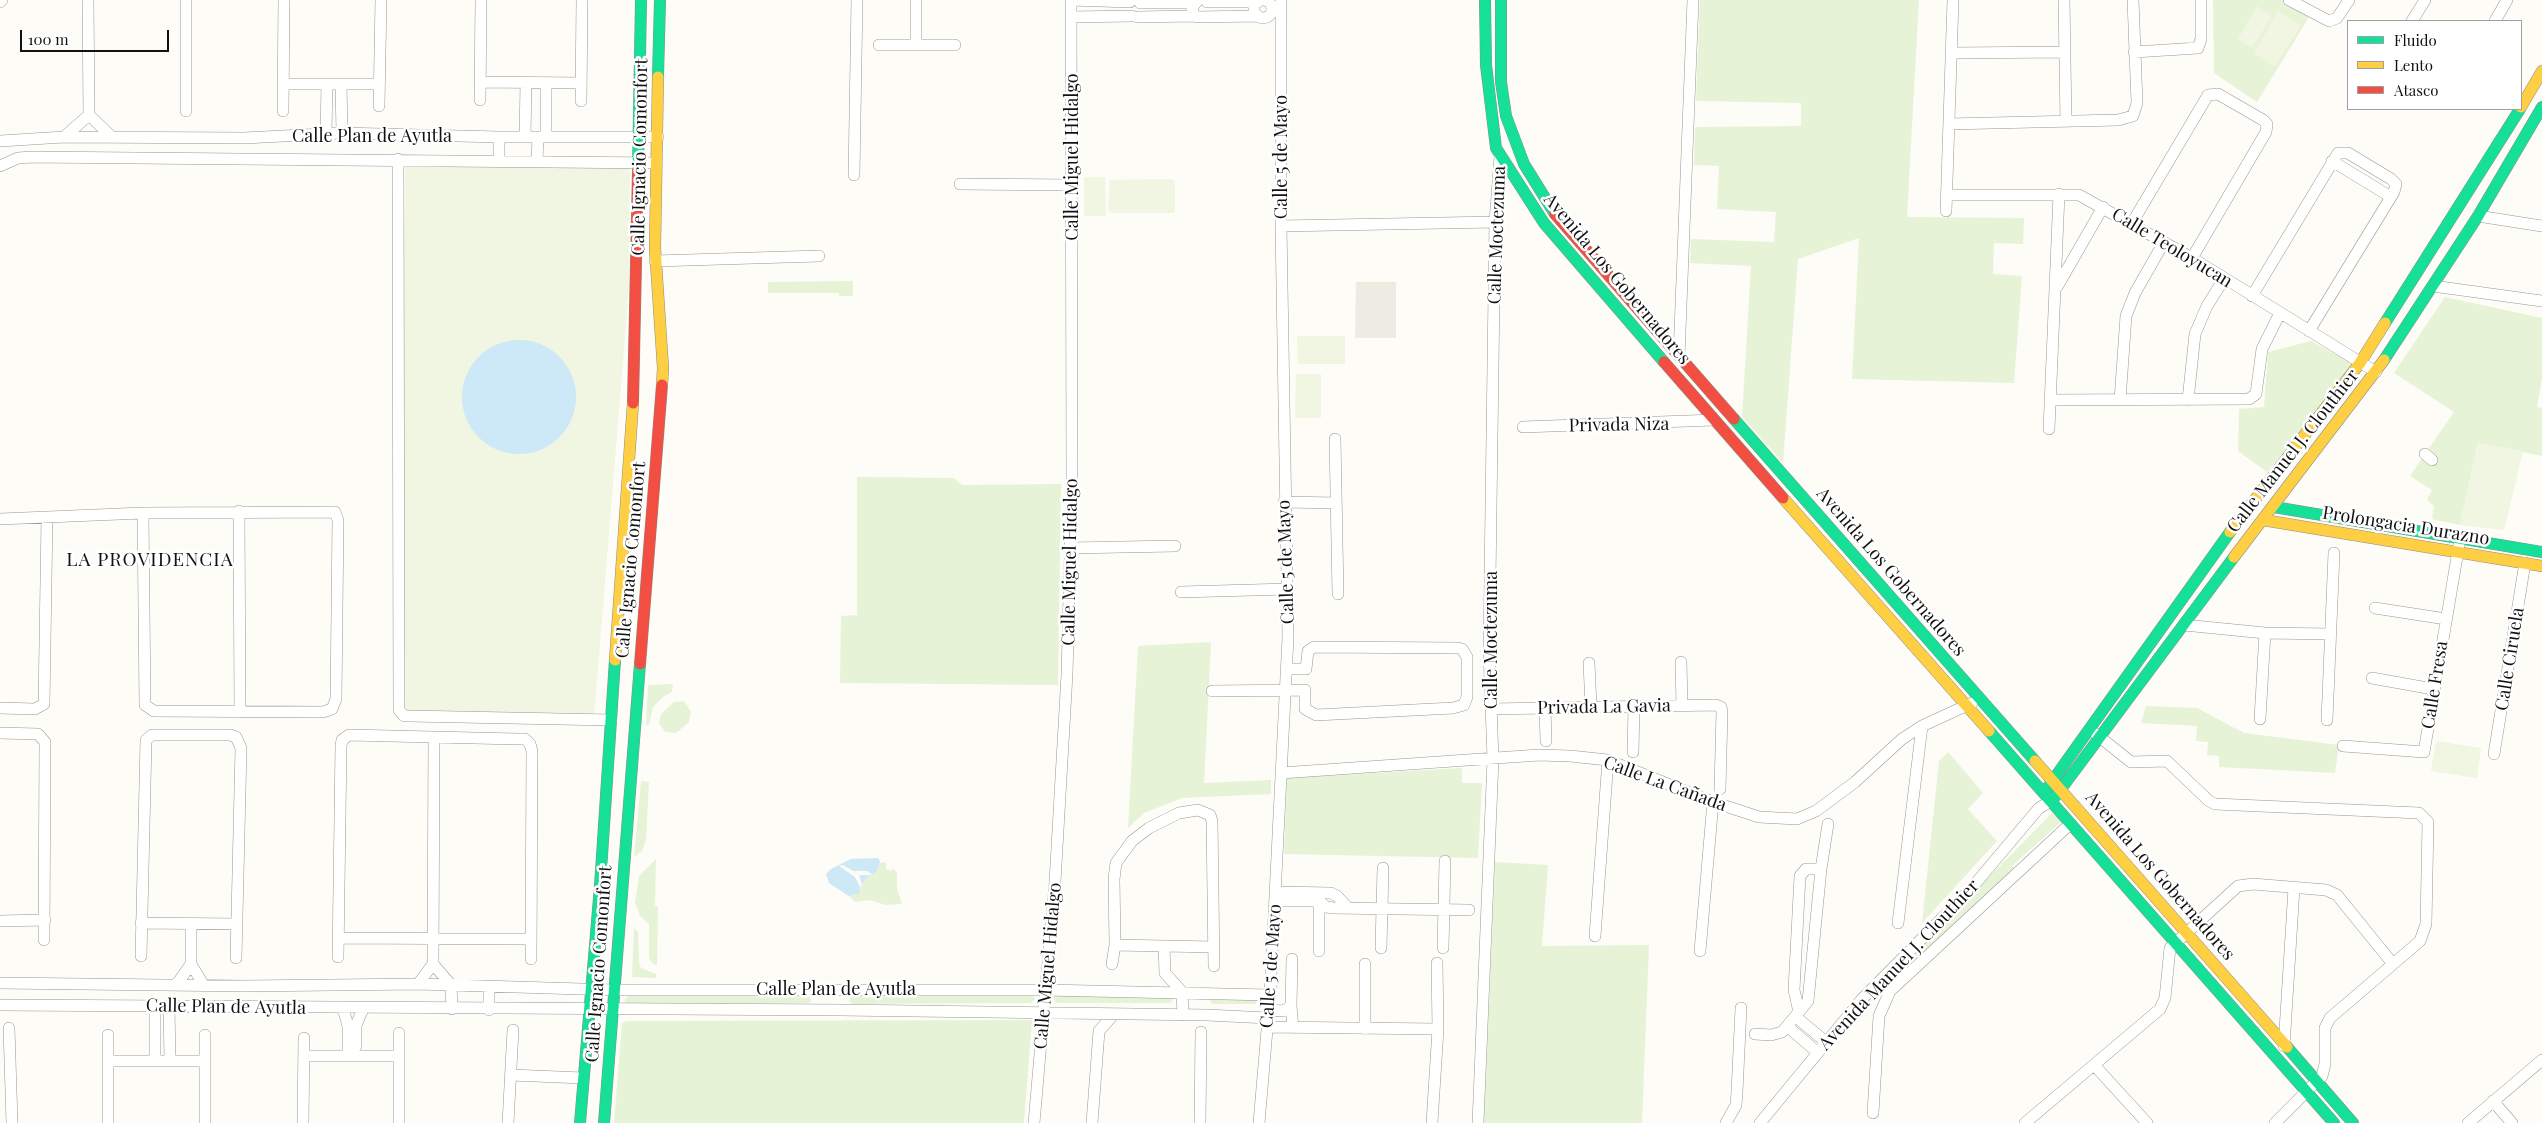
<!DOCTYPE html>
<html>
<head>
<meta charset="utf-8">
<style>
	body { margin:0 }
	#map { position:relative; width:2542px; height:1123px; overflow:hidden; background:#fdfcf7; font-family:"Playfair Display",serif }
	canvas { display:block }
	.legend { position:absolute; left:2347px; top:20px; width:175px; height:90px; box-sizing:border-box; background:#fff; border:1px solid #a0a0a0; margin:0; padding:6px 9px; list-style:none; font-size:15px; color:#111 }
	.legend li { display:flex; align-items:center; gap:10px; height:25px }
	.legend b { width:25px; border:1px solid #a0a0a0 }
	.scale { position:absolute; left:20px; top:30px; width:149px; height:22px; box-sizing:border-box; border:2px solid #111; border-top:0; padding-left:6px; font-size:15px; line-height:18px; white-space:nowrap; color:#111; -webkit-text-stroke:4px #fff; paint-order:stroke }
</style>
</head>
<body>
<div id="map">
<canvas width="2542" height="1123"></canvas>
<ul class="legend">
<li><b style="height:6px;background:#16e098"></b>Fluido</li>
<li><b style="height:6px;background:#ffcf43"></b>Lento</li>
<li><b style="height:6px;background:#f24e42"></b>Atasco</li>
</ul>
<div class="scale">100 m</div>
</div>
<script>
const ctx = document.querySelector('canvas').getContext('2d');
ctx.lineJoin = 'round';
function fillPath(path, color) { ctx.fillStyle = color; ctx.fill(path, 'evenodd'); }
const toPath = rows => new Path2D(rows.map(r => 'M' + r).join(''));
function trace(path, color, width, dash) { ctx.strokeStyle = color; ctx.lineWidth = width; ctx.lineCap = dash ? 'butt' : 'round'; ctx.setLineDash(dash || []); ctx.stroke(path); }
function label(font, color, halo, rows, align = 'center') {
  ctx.font = font + ' "Playfair Display",serif'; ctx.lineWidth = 5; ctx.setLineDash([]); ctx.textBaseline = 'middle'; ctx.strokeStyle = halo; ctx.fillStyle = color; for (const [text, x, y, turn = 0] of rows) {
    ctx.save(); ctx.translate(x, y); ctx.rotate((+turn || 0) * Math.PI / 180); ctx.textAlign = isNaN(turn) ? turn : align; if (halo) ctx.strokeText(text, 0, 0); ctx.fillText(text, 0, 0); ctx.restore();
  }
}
fillPath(toPath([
	[1700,0,1919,0,1907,217,2024,218,2023,244,1994,243,1993,274,2022,276,2014,383,1852,379,1859,238,1798,259,1783,463,1742,417,1751,266,1690,263,1691,239,1774,242,1776,212,1717,209,1719,166,1694,165,1695,127,1801,126,1801,103,1696,101],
	[2213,0,2282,0,2309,17,2257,102,2214,73],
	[853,281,853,296,839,296,839,293,768,293,768,282],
	[2445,297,2542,318,2542,378,2537,407,2542,408,2542,456,2478,443,2460,525,2432,519,2434,506,2427,500,2432,490,2410,476,2454,412,2394,373],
	[2311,341,2350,362,2351,369,2267,472,2238,451,2239,409,2264,407,2268,352],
	[857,477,954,478,962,485,1061,484,1058,685,840,683,841,616,857,615],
	[1211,642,1204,783,1271,780,1271,794,1182,798,1144,813,1128,828,1138,646],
	[673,684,672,692,663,697,653,707,649,725,646,725,648,685],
	[684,701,691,712,689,722,676,733,665,732,659,723,661,714,674,702],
	[2146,706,2197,708,2244,733,2339,745,2335,773,2219,767,2219,756,2207,755,2208,742,2196,741,2197,726,2141,723],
	[1948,752,1983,793,1968,809,1997,841,1922,923,1939,761],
	[1462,768,1462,783,1482,783,1478,858,1284,854,1287,778],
	[641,781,649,782,646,840,642,851,634,857],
	[2052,813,2061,822,2012,866,2016,871,1869,1003,1867,1001],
	[656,859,655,906,658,906,657,965,653,964,649,958,649,924,640,916,635,903,639,876],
	[886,862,886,869,890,871,894,869,897,873,897,888,902,904,885,905,870,900,855,902,850,897,851,894,859,890,867,876,878,869,880,863],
	[1495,862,1548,865,1542,946,1649,945,1642,1123,1484,1123],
	[634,928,638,932,639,963,641,968,656,974,656,978,632,977],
	[808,995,812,1000,809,1003,630,1004,625,1002,625,999,629,996],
	[853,995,1033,996,1035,999,1031,1003,852,1004,849,1000],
	[1055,995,1173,996,1174,999,1170,1003,1057,1003,1053,999],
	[1209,999,1258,999,1255,1004,1212,1004],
	[1030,1020,1032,1021,1024,1123,614,1123,622,1023,627,1021]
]), '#e7f3d7');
fillPath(toPath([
	[2257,6,2272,16,2252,48,2238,39],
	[2278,11,2301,25,2275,67,2254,53],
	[630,165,629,287,594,717,401,711,405,167],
	[1084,177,1105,177,1106,216,1084,216],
	[1171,179,1175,181,1175,211,1173,213,1112,213,1108,210,1110,180],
	[1297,336,1345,336,1345,364,1298,364],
	[1296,374,1321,374,1321,418,1295,418],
	[2478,443,2523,451,2504,530,2460,525],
	[2436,741,2481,748,2477,778,2431,771]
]), '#f0f6e1');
fillPath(toPath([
	[1356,282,1396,282,1396,338,1355,338]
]), '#edebe2');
fillPath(toPath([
	'462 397a57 57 0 1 1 114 0a57 57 0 1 1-114 0Z',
	[878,858,880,861,878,869,873,875,868,876,860,887,859,894,852,894,850,897,829,883,826,874,831,869,851,859]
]), '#cde8f7');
fillPath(toPath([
	[843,865,853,871,867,871,873,875,859,875,862,884,860,887,855,877,839,866]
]), '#fdfcf7');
const street = toPath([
	[88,0,89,115,112,137],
	[916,0,916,45],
	[1071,0,1130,2],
	[1198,0,1192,8,1193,14,1197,17,1258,16],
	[2064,0,2066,121],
	[2289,0,2329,21,2337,18,2349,0],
	'1254 9a9 9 0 1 1 18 0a9 9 0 1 1-18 0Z',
	[0,2,2,0],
	[1207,2,1258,2],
	[1140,3,1194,3],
	[1071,17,1132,16],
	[1137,17,1195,16],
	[2412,21,2425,0],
	[2495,21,2507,0],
	[879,45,955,45],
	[2134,52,2198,48,2201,39,2201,0],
	[1952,53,2065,52],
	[480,82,581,83],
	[283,84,379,84],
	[341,85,342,133],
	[480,100,481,0],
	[581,101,582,0],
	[379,106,381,0],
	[186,111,186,0],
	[283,111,284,0],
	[1949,124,2118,120,2133,116,2137,103,2133,0],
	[326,133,327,85],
	[64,137,89,115],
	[525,137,526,83],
	[546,137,546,83],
	[0,141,64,137,244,138,342,133,499,137,658,137],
	[398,159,399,710,404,716,409,716,611,720],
	[499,160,499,137],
	[537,161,538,137],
	[2332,161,2391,197],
	[0,166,18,158,32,157,656,163],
	[854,175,857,0],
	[960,184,1072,185],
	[1947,195,2079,195,2192,258,2376,372],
	[1946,211,1953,0],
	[2478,216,2542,226],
	[2132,223,2208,95,2218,94,2263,120,2267,124,2266,132,2192,258],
	[1281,226,1495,222],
	[655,261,819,256],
	[2433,286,2542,301],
	[2057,287,2103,207],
	[2252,296,2338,153,2348,153,2391,179,2396,184,2394,192,2309,331],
	[1679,356,1693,0],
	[2051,400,2249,399,2256,394,2262,349,2280,313],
	[2120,400,2126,316,2135,293,2164,242],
	[2188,400,2195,334,2207,306,2224,279],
	[1523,427,1714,420],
	[2049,429,2059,194],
	[1335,439,1338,594],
	[2425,454,2432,460],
	[1284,502,1336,503],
	[239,511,240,712],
	[0,519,143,513,335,512,338,520,336,699,332,709,323,712,154,711,145,705,143,513],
	[1070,548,1175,546],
	[1181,592,1288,589],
	[2375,608,2446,619],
	[2184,625,2265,633,2329,634],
	[1681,662,1682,705],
	[1589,663,1591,707],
	[2372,678,2433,689],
	[1212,691,1305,690,1305,709,1316,715,1453,708,1464,705,1467,697,1467,657,1462,649,1458,648,1314,647,1308,651,1306,669,1288,669],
	[1545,707,1546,741],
	[0,708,35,709,44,704,47,518],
	[1491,709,1716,705,1721,707,1722,712,1720,789],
	[2260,719,2265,633],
	[2327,720,2334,553],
	[0,733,38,734,45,742,44,940],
	[2096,734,2131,762,2167,761,2209,801,2215,804,2419,813,2428,822,2426,924,2420,941,2330,1018,2325,1028,2325,1064,2322,1076,2275,1123],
	[2343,746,2424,752,2459,545],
	[1633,752,1634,706],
	[2494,754,2525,563],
	[1281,773,1539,755,1570,756,1608,760,1713,802,1759,817,1797,819,1816,811,1855,782,1902,739,1922,726,1972,703],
	[1276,892,1331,893,1337,896,1348,908],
	[1276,901,1319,901,1326,907,1334,908,1469,910],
	[0,921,45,920],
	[141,923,237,924],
	[1898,923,1922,726],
	[1595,936,1608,760],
	[339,938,531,939],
	[1115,945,1214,947],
	[1164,946,1165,973,1182,992,1183,1015],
	[1381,948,1383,868],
	[1443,948,1445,861],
	[1319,951,1319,901],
	[1700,951,1713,802],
	[141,956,146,740,152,735,230,735,236,737,241,748,236,958],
	[338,957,341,746,342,740,349,735,517,739,525,739,530,744,532,751,531,959],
	[1292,959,1291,1006,1293,1028],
	[191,964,203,984],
	[433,964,451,985,452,1009],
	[1112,964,1115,945,1114,879,1116,863,1132,841,1149,828,1179,813,1198,810,1210,815,1212,821,1214,966],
	[1365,964,1365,1029],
	[0,983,245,986,418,984,614,990,1046,990,1270,995],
	[177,984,191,964,191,924],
	[418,984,433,964,434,738],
	[489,986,489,1010],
	[0,1005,841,1010,1207,1015,1268,1018],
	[155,1006,155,1060],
	[169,1007,170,1060],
	[343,1008,348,1026,348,1056],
	[1269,1010,1283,1011,1291,1006],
	[1799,1012,1794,990,1800,876,1806,869,1821,869,1828,824],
	[1796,1017,1826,1042],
	[1268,1027,1438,1029],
	[1788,1027,1817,1052],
	[9,1028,12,1123],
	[1755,1034,1771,1035,1782,1032,1808,1001,1821,869],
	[108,1035,108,1123],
	[356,1046,356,1025,363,1009],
	[2284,1046,2294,888],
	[304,1056,399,1056],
	[108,1061,205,1061],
	[2095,1066,2147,1123],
	[511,1075,583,1078],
	[2493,1101,2512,1123],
	[1873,1113,1879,1016,1890,991,2069,825],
	[205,1123,205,1035],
	[303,1123,304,1038],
	[399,1123,399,1033],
	[508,1123,513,1030],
	[1034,1123,1055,882,1067,674,1072,480,1071,0],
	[1092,1123,1099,1031,1114,1014],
	[1200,1123,1201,1032],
	[1259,1123,1270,995,1288,637,1281,226,1281,0],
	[1432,1123,1438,1029,1437,963],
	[1478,1123,1493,759,1489,651,1495,222,1500,156],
	[1726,1123,1736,1105,1737,1092,1741,1008],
	[1760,1123,1862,999,1970,890,2039,808,2051,801],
	[2025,1123,2160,1009,2165,998,2170,948,2238,886,2253,884,2326,890,2337,895,2393,964],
	[2468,1123,2542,1060]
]);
const fast = toPath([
	[1485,0,1486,65,1496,148,1544,223,1664,362],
	[1501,0,1501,82,1506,116,1524,164,1555,214],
	[658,77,660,0],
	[638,170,641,0],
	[2385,323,2520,109],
	[2384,360,2478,216,2542,107],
	[1734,419,2035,761],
	[2274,507,2542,552],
	[1989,731,2334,1123],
	[2048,787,2230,532],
	[2055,797,2234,557],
	[2287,1047,2353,1123],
	[580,1123,600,886,615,660],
	[604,1123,640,664]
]);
const slow = toPath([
	[658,77,655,248,663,368,662,385],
	[2521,107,2542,71],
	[1783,498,1989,731],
	[2263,520,2542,566],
	[2230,532,2360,363,2385,323],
	[2234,557,2384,360],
	[615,660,633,403],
	[2035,761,2287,1047]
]);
const jam = toPath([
	[1555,214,1734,419],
	[1664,362,1783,498],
	[633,403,638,170],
	[640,664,662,385]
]);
trace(street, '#979795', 12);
trace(fast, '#8e8d8b', 12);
trace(slow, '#8e8d8b', 12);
trace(jam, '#8e8d8b', 12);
trace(street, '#fffffe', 11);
trace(fast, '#16e098', 11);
trace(slow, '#ffcf43', 11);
trace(jam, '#f24e42', 11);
label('18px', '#111', '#fff', [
	["Calle Plan de Ayutla",372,136],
	["Calle Ignacio Comonfort",640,157,-89],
	["Calle Miguel Hidalgo",1072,157,-90],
	["Calle 5 de Mayo",1281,157,-90],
	["Calle Moctezuma",1497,235,-88],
	["Calle Teoloyucan",2172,248,31],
	["Avenida Los Gobernadores",1617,279,50],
	["Privada Niza",1619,425,-1],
	["Calle Manuel J. Clouthier",2293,451,-52],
	["Prolongacia Durazno",2406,526,9],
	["Calle Ignacio Comonfort",631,560,-85],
	["Calle Miguel Hidalgo",1070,562,-89],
	["Calle 5 de Mayo",1286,562,-92],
	["Avenida Los Gobernadores",1891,572,49],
	["Calle Moctezuma",1491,640,-90],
	["Calle Ciruela",2510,659,-81],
	["Calle Fresa",2435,685,-81],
	["Privada La Gavia",1604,707,-1],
	["Calle La Cañada",1665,784,20],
	["Avenida Los Gobernadores",2160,876,49],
	["Calle Ignacio Comonfort",599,964,-86],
	["Avenida Manuel J. Clouthier",1899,965,-47],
	["Calle Miguel Hidalgo",1048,966,-85],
	["Calle 5 de Mayo",1271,966,-86],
	["Calle Plan de Ayutla",836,989],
	["Calle Plan de Ayutla",226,1007,1]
]);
ctx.letterSpacing = '1px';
label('19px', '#111', '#fff', [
	["LA PROVIDENCIA",150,560]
]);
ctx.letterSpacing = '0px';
</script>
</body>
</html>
